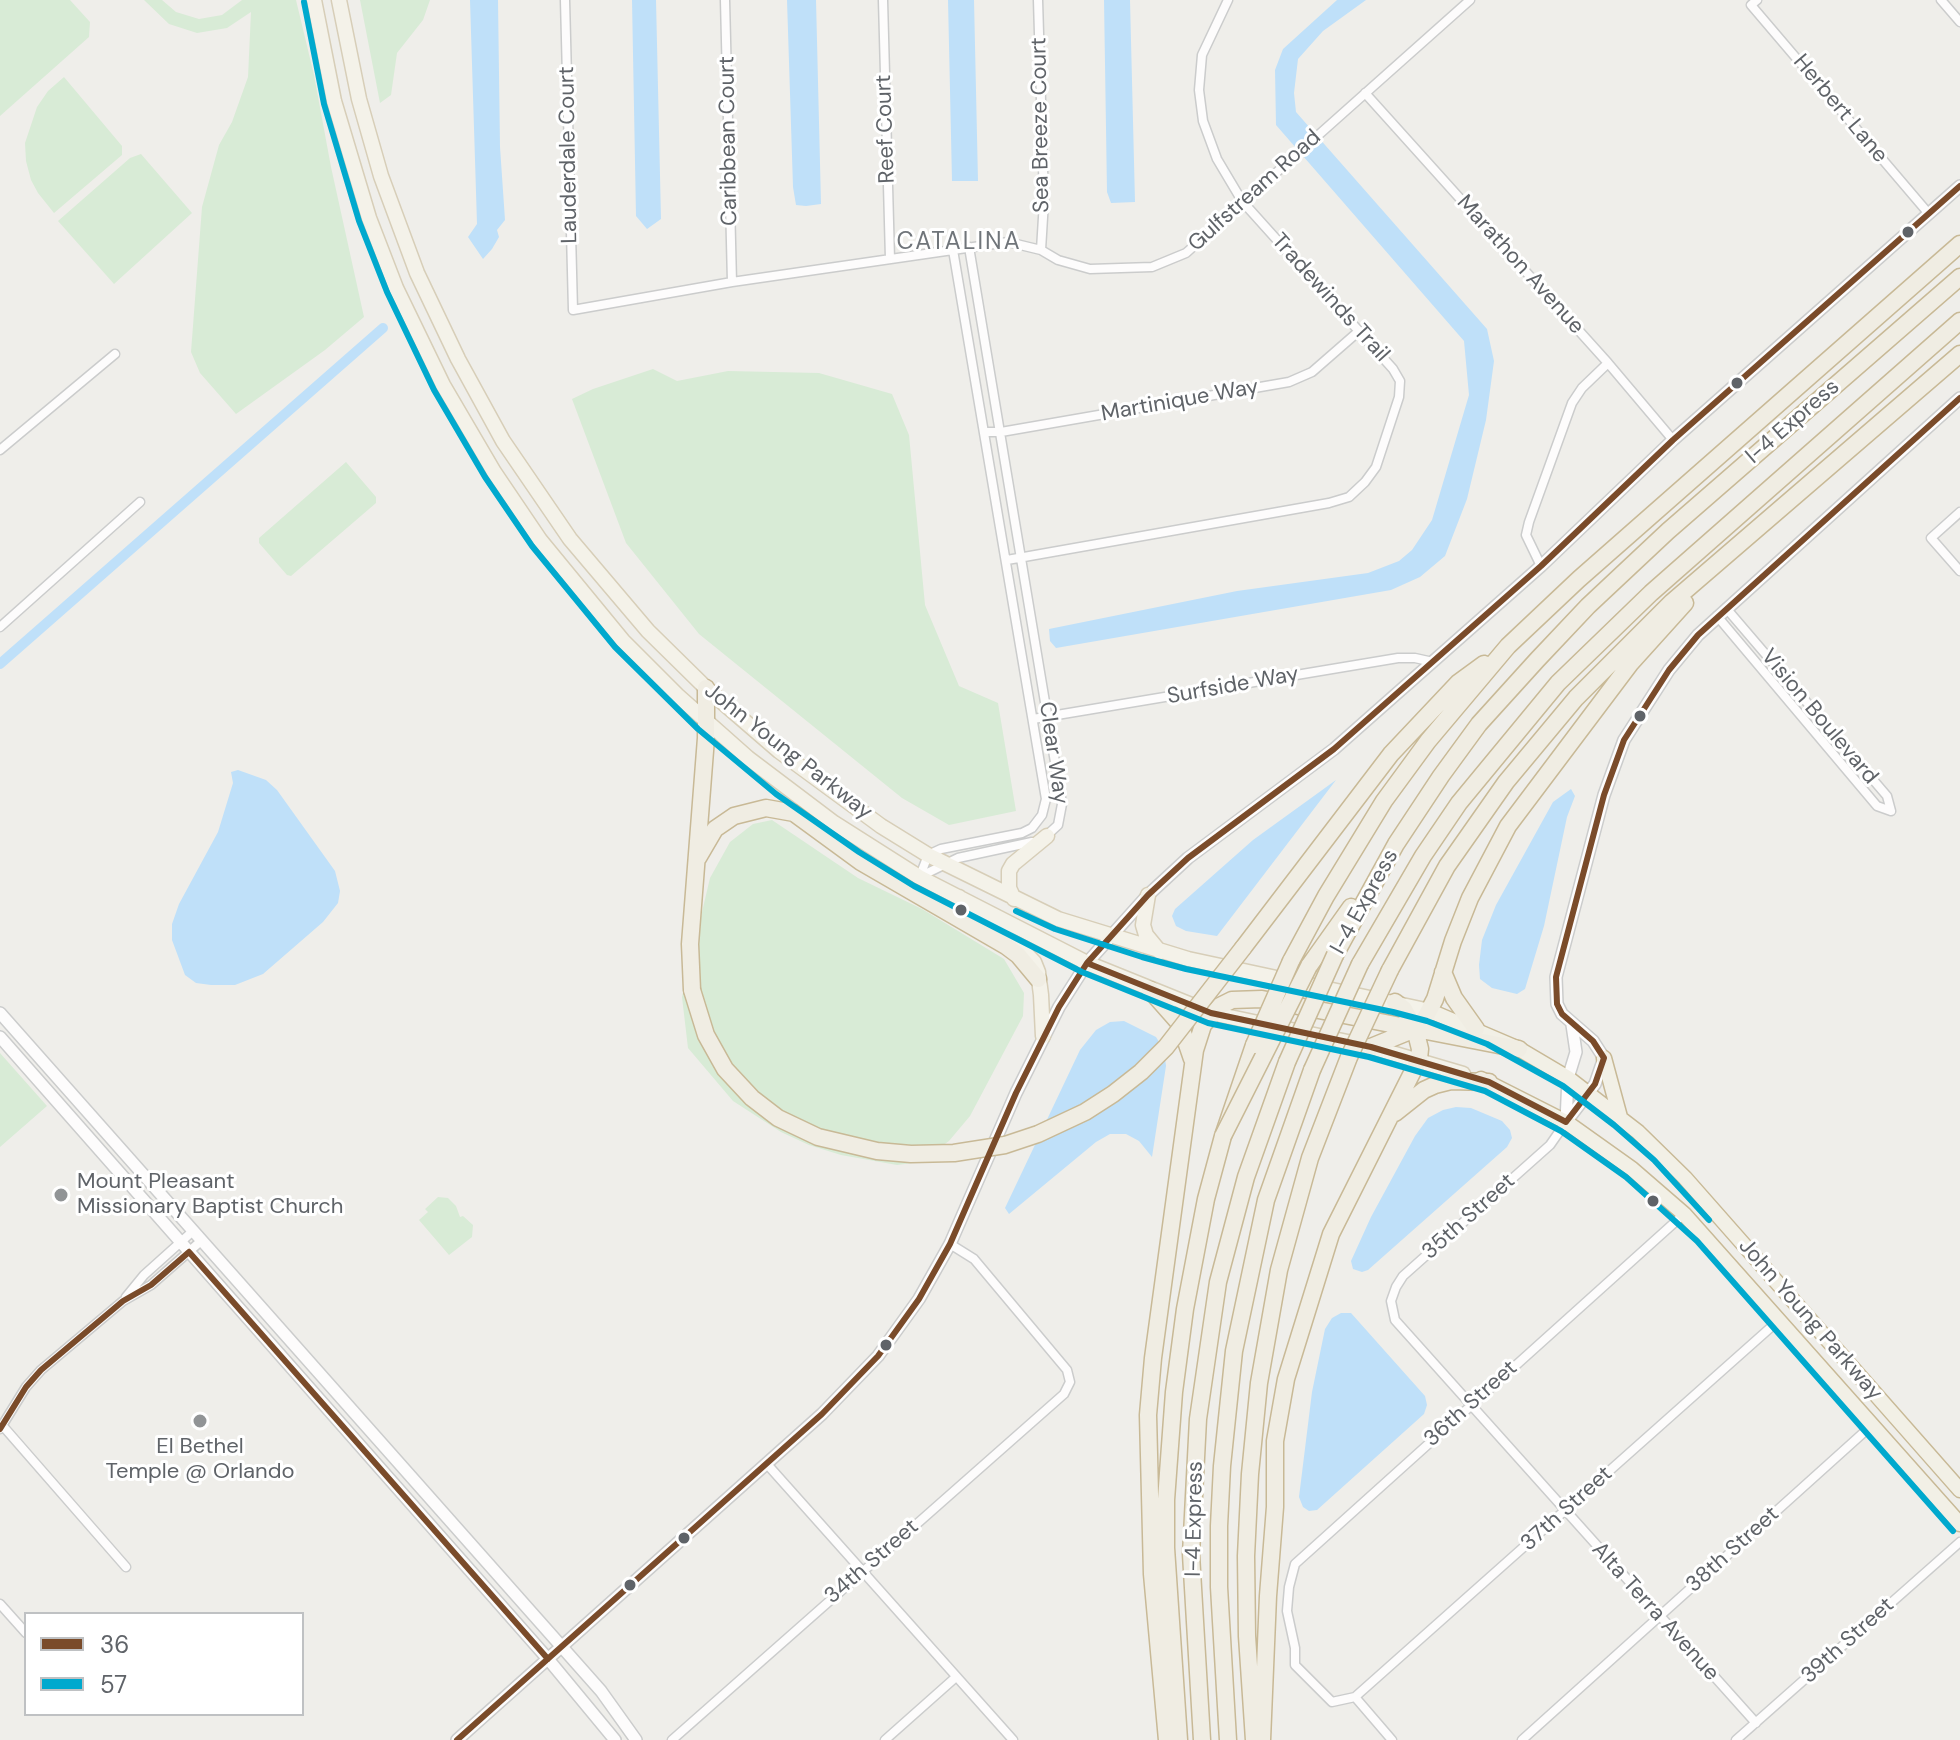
<!DOCTYPE html>
<html>
<head>
<meta charset="utf-8">
<style>
	body { margin:0 }
	#map { position:relative; width:1960px; height:1740px; overflow:hidden; background:#efeeea; font-family:"DM Sans",sans-serif }
	canvas { display:block }
	.legend { position:absolute; left:24px; top:1612px; width:280px; height:104px; box-sizing:border-box; background:#fff; border:2px solid #bfc1c3; margin:0; padding:10px 14px; list-style:none; font-size:24px; color:#5f6368 }
	.legend li { display:flex; align-items:center; gap:16px; height:40px }
	.legend b { width:40px; border:2px solid #bfc1c3 }
</style>
</head>
<body>
<div id="map">
<canvas width="1960" height="1740"></canvas>
<ul class="legend">
<li><b style="height:10px;background:#7a4b2a"></b>36</li>
<li><b style="height:10px;background:#00a9ce"></b>57</li>
</ul>
</div>
<script>
const ctx = document.querySelector('canvas').getContext('2d');
ctx.lineJoin = 'round';
function fillPath(path, color) { ctx.fillStyle = color; ctx.fill(path, 'evenodd'); }
const toPath = rows => new Path2D(rows.map(r => 'M' + r).join(''));
function trace(path, color, width, dash) { ctx.strokeStyle = color; ctx.lineWidth = width; ctx.lineCap = dash ? 'butt' : 'round'; ctx.setLineDash(dash || []); ctx.stroke(path); }
function label(font, color, halo, rows, align = 'center') {
  ctx.font = font + ' "DM Sans",sans-serif'; ctx.lineWidth = 6; ctx.setLineDash([]); ctx.textBaseline = 'middle'; ctx.strokeStyle = halo; ctx.fillStyle = color; for (const [text, x, y, turn = 0] of rows) {
    ctx.save(); ctx.translate(x, y); ctx.rotate((+turn || 0) * Math.PI / 180); ctx.textAlign = isNaN(turn) ? turn : align; if (halo) ctx.strokeText(text, 0, 0); ctx.fillText(text, 0, 0); ctx.restore();
  }
}
fillPath(toPath([
	[0,0,70,0,90,22,89,37,0,116],
	[144,0,162,0,176,12,199,19,222,15,242,0,296,0,314,75,331,167,364,317,325,350,236,414,200,373,191,352,202,207,219,145,232,122,248,77,251,12,227,28,197,33,169,24],
	[360,0,430,0,423,20,397,53,391,95,380,103],
	[64,77,122,146,122,155,54,213,38,193,31,180,26,161,25,143,37,107,48,91],
	[141,154,192,213,114,284,58,221,130,158],
	[653,369,677,381,728,371,819,373,892,394,909,435,925,605,959,686,998,703,1016,811,949,825,902,798,699,634,626,543,572,399,593,389],
	[346,462,376,497,376,503,291,576,287,575,259,543,259,538],
	[772,820,858,878,922,909,1004,959,1024,993,1023,1016,970,1116,949,1141,920,1162,897,1165,841,1155,809,1145,781,1132,733,1101,688,1048,682,997,710,878,730,842,753,824],
	[0,1053,47,1106,0,1147],
	[438,1197,448,1198,456,1206,460,1217,463,1216,473,1225,472,1237,449,1255,419,1220,428,1212,425,1209]
]), '#d8ebd6');
fillPath(toPath([
	[470,0,498,0,500,147,505,220,497,230,499,237,492,249,483,259,468,237,477,224],
	[632,0,656,0,661,219,647,229,636,216],
	[787,0,816,0,821,204,806,206,796,205,793,187],
	[948,0,974,0,978,181,952,181],
	[1104,0,1130,0,1135,202,1111,203,1107,192],
	[1337,0,1366,0,1323,31,1298,59,1294,93,1296,112,1487,329,1494,361,1486,420,1467,499,1445,556,1420,577,1391,590,1056,648,1050,641,1049,629,1237,591,1368,573,1399,561,1412,550,1432,520,1469,395,1464,341,1276,125,1275,70,1283,49],
	[238,770,266,780,277,790,335,871,340,891,338,903,323,922,263,974,235,985,211,985,196,983,185,975,172,940,172,924,179,904,218,832,233,783,231,772],
	[1336,780,1217,936,1186,931,1176,926,1172,916,1175,909,1253,840],
	[1571,789,1575,796,1567,817,1544,926,1525,989,1517,994,1492,988,1480,979,1479,965,1482,940,1496,905,1553,802],
	[1124,1021,1156,1037,1164,1050,1166,1066,1152,1157,1139,1141,1126,1134,1110,1134,1096,1142,1009,1214,1005,1208,1080,1050,1096,1030,1110,1022],
	[1456,1107,1471,1108,1502,1121,1510,1130,1512,1138,1507,1147,1368,1270,1362,1272,1353,1269,1351,1261,1371,1217,1415,1136,1428,1118,1443,1110],
	[1341,1313,1351,1313,1425,1396,1427,1405,1424,1414,1317,1510,1309,1511,1303,1507,1299,1497,1312,1392,1325,1329,1332,1318]
]), '#bfe0f9');
trace(toPath([
	[0,664,383,328]
]), '#bfe0f9', 10);
const minor = toPath([
	[565,0,573,310,732,282,1008,242,1041,250,1058,260,1090,269,1152,267,1186,253,1470,0],
	[725,0,732,282],
	[883,0,890,259],
	[1038,0,1044,201,1041,250],
	[1757,0,1751,5,1929,214],
	[1941,0,1960,22],
	[1365,93,1608,363,1673,440],
	[969,247,1062,804,1058,825,1045,837],
	[984,432,1001,432,1289,382,1312,372,1359,331],
	[0,450,115,354],
	[1960,512,1931,538,1960,571],
	[1007,560,1329,503,1349,497,1365,482,1376,467,1399,397,1400,381,1393,369,1242,201,1217,159,1203,121,1199,90,1202,55,1228,0],
	[1541,566,1526,535,1529,522,1572,403,1582,388,1608,363],
	[1726,608,1887,796,1891,811],
	[1717,616,1877,806,1891,811],
	[0,627,140,502],
	[1033,719,1398,658,1415,658,1433,662],
	[920,876,928,855,941,849,1022,833,1032,828,1042,815,1046,799,953,250],
	[919,877,958,858,1032,842],
	[1566,1122,1550,1145,1403,1276,1396,1287,1391,1301,1395,1320,1756,1723],
	[126,1297,144,1275,193,1231],
	[2,1425,126,1567],
	[0,1429,26,1387,41,1370,123,1301,151,1285,201,1241],
	[766,1463,1013,1740],
	[0,1604,26,1633],
	[1355,1697,1332,1702,1295,1665,1295,1648,1287,1611,1289,1587,1295,1564,1684,1214],
	[1355,1697,1779,1320],
	[1355,1697,1392,1740],
	[672,1740,1064,1394,1070,1382,1067,1370,974,1259,950,1244],
	[885,1740,956,1677],
	[1522,1740,1872,1425],
	[1736,1740,1960,1542]
]);
const tertiary = toPath([
	[0,1013,601,1691,636,1740],
	[0,1037,548,1659,615,1740],
	[1566,1121,1568,1078,1576,1052,1572,1025],
	[1566,1122,1595,1084,1604,1058,1593,1041,1562,1014,1557,1004,1556,977,1604,795,1624,740,1669,670,1698,635,1960,398],
	[457,1740,822,1414,878,1356,919,1299,950,1244,1016,1093,1059,1007,1087,963,1148,895,1188,858,1334,749,1541,566,1673,440,1960,186]
]);
const primary = toPath([
	[314,0,334,101,369,218,396,288,443,385,494,472,540,540,623,641,677,695,748,758,834,823,919,877,1087,963,1211,1013,1371,1047,1463,1074],
	[339,0,359,99,381,176,417,273,458,359,503,441,570,539,648,631,706,688,779,751,881,826,928,855,1058,919,1188,959,1430,1011],
	[1148,895,1143,925,1146,935,1160,952],
	[959,897,969,915,1017,944,1034,962,1038,972,1041,995,1043,1036],
	[1014,899,1009,888,1009,871,1013,864,1047,836]
]);
const trunk = toPath([
	[1430,1011,1519,1049,1568,1078,1638,1132,1685,1178,1960,1490],
	[1604,1058,1620,1117],
	[1481,1079,1566,1122,1632,1169,1684,1214,1960,1524]
]);
const motorway = toPath([
	[698,858,715,829,734,816,766,808,794,813,861,862,1006,946,1018,955,1038,979],
	[1243,948,1391,754,1458,683,1484,664],
	[1335,955,1396,844,1441,776,1479,724,1537,660,1588,606,1668,531,1960,277],
	[1291,961,1326,896,1384,801,1428,741,1508,646,1579,579,1960,244],
	[1360,964,1423,856,1459,803,1558,683,1651,593,1960,321],
	[1309,966,1351,907],
	[1390,970,1447,866,1506,782,1576,698,1672,602,1960,354],
	[1443,972,1454,998,1476,1029],
	[692,990,690,944,706,738,706,688],
	[1150,990,1180,1024,1192,1059],
	[1371,1047,1415,1029,1424,1020,1435,999,1453,941,1470,898,1508,826,1630,664,1685,603],
	[1395,1113,1424,1090,1435,1085,1451,1081,1489,1082],
	[1167,1740,1152,1574,1148,1415,1153,1358,1195,1050,1203,1025,1220,1006,1232,1000,1262,999,1519,1049],
	[1179,1740,1166,1548,1166,1500,1174,1392,1185,1309,1206,1199,1223,1136,1254,1045],
	[1202,1740,1191,1554,1198,1419,1218,1282,1246,1177,1287,1062],
	[1228,1740,1219,1587,1219,1526,1222,1466,1234,1351,1266,1200,1312,1070],
	[1254,1740,1247,1636,1246,1556,1250,1474,1259,1383,1279,1270,1310,1158,1349,1057],
	[1262,1740,1268,1596,1275,1507,1275,1441,1286,1379,1331,1234,1419,1059,1420,1049,1415,1029,1404,1009,1395,1002]
]);
trace(minor, '#cbcccc', 11);
trace(tertiary, '#cbcccc', 14);
trace(primary, '#d7ceb8', 17);
trace(trunk, '#c8b996', 17);
trace(motorway, '#c8b996', 19);
trace(minor, '#fdfcfc', 8);
trace(tertiary, '#fdfcfc', 11);
trace(primary, '#f4f2e9', 14);
trace(trunk, '#f2f0e6', 14);
trace(motorway, '#f0ede3', 16);
const motorwayBridge = toPath([
	[692,990,706,1035,725,1069,752,1098,778,1118,818,1137,877,1151,911,1154,954,1153,1005,1145,1038,1134,1085,1112,1113,1094,1141,1072,1166,1047,1243,948],
	[1254,1045,1291,961],
	[1349,1057,1390,970],
	[1287,1062,1335,955],
	[1312,1070,1360,964],
	[1223,1136,1309,966]
]);
trace(motorwayBridge, '#c8b996', 19, []);
trace(motorwayBridge, '#f0ede3', 16);
trace(toPath([
	[1087,963,1211,1013,1371,1047,1489,1082,1566,1122,1595,1084,1604,1058,1593,1041,1562,1014,1557,1004,1556,977,1604,795,1624,740,1669,670,1698,635,1960,398],
	[189,1252,548,1659],
	[0,1429,26,1387,41,1370,123,1301,151,1285,189,1252],
	[457,1740,822,1414,878,1356,919,1299,950,1244,1016,1093,1059,1007,1087,963,1148,895,1188,858,1334,749,1541,566,1673,440,1960,186]
]), '#7a4b2a', 6);
trace(toPath([
	[304,2,324,104,359,221,387,292,434,390,485,477,532,546,615,647,698,729,776,794,859,852,914,886,1082,972,1208,1023,1369,1057,1485,1091,1561,1131,1626,1177,1697,1241,1953,1531],
	[1016,911,1055,929,1142,957,1186,969,1393,1012,1427,1021,1487,1044,1563,1086,1614,1125,1654,1160,1709,1220]
]), '#00a9ce', 6);
for (const [x, y, r, color] of [
	[1908,232,7,"#5f6368"],
	[1737,383,7,"#5f6368"],
	[1640,716,7,"#5f6368"],
	[961,910,7,"#5f6368"],
	[61,1195,8,"#919496"],
	[1653,1201,7,"#5f6368"],
	[886,1345,7,"#5f6368"],
	[200,1421,8,"#919496"],
	[684,1538,7,"#5f6368"],
	[630,1585,7,"#5f6368"]
]) { const dot = new Path2D(); dot.arc(x, y, r, 0, 2 * Math.PI); ctx.fillStyle = color; ctx.fill(dot); trace(dot, '#fff', 3); }
label('22px', '#5f6368', '#fff', [
	["Herbert Lane",1840,109,50],
	["Sea Breeze Court",1041,125,-91],
	["Reef Court",886,129,-92],
	["Caribbean Court",729,141,-91],
	["Lauderdale Court",569,155,-91],
	["Gulfstream Road",1255,191,-42],
	["Marathon Avenue",1520,265,48],
	["Tradewinds Trail",1330,298,48],
	["Martinique Way",1180,401,-10],
	["I-4 Express",1793,422,-41],
	["Surfside Way",1233,686,-10],
	["Vision Boulevard",1819,717,50],
	["John Young Parkway",788,752,38],
	["Clear Way",1053,753,82],
	["I-4 Express",1365,902,-61],
	["35th Street",1469,1217,-42],
	["John Young Parkway",1810,1320,49],
	["36th Street",1471,1404,-42],
	["37th Street",1567,1509,-42],
	["I-4 Express",1195,1519,-89],
	["38th Street",1733,1550,-42],
	["34th Street",872,1562,-41],
	["Alta Terra Avenue",1655,1612,48],
	["39th Street",1848,1641,-42]
]);
label('22px', '#5f6368', '#fff', [
	["Mount Pleasant",77,1182],
	["Missionary Baptist Church",77,1207],
	["El Bethel",200,1447,"center"],
	["Temple @ Orlando",200,1472,"center"]
], 'left');
ctx.letterSpacing = '2px';
label('24px', '#70757a', '#fff', [
	["CATALINA",959,243]
]);
ctx.letterSpacing = '0px';
</script>
</body>
</html>
